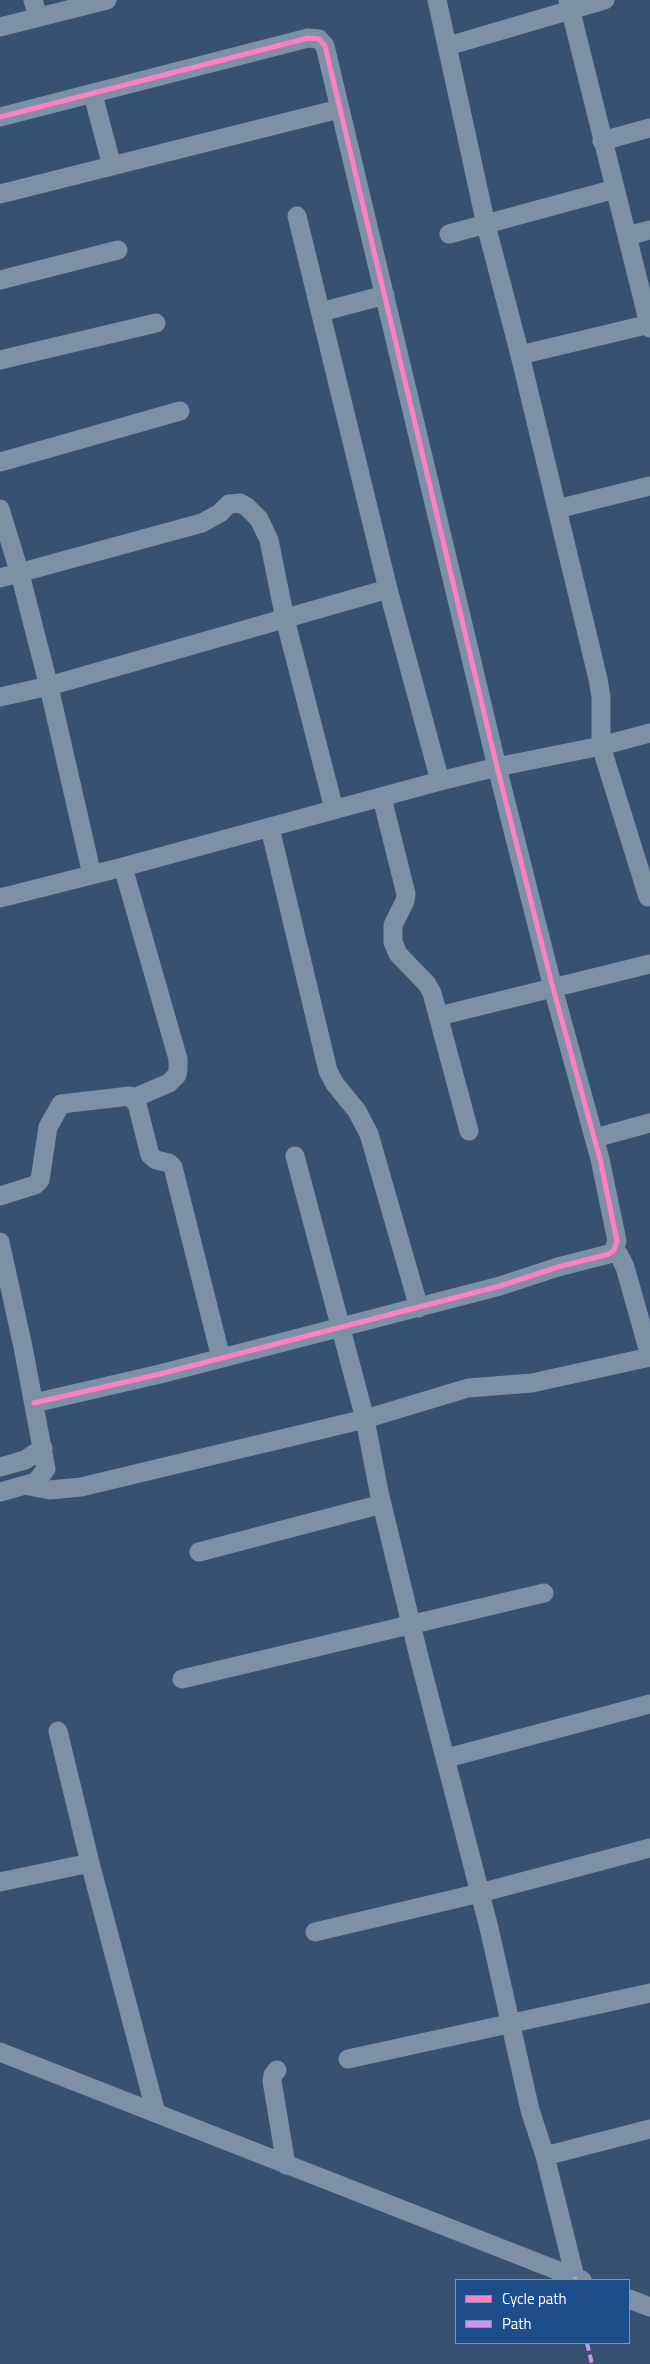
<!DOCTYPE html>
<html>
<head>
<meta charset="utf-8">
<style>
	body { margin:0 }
	#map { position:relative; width:650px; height:2364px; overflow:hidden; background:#365172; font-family:"Titillium Web",sans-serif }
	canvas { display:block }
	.legend { position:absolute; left:455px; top:2279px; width:175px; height:65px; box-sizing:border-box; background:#1d4e8b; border:1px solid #7795b9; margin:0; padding:6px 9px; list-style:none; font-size:15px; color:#fff }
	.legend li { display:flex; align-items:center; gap:10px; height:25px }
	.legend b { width:25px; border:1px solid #7795b9 }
</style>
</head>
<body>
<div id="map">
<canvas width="650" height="2364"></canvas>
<ul class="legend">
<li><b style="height:6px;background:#ff80c0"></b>Cycle path</li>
<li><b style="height:6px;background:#d193ec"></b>Path</li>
</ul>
</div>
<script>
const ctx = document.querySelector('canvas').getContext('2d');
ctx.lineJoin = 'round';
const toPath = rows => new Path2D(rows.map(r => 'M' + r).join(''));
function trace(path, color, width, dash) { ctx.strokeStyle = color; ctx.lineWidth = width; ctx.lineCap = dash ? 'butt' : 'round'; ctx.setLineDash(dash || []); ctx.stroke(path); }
trace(toPath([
	[33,0,38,17],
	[437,0,486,225,520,355,598,679,601,697,601,746,648,897],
	[568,0,650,328],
	[0,27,107,0],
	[448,46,605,0],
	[93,95,112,166],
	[0,117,308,38,319,39,325,46,497,767,553,988,600,1159,617,1241,614,1250,609,1254,558,1267,500,1286,160,1374,34,1403],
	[602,141,650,128],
	[0,194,339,109],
	[297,216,388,589,440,781],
	[449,234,615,189],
	[628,236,650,230],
	[0,280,118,250],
	[321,312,385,295],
	[520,355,650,324],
	[0,360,156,323],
	[0,462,180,411],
	[0,509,20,574,49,687,92,875],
	[557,509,650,486],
	[0,578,202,523,220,513,229,504,240,503,247,507,259,519,269,540,285,619,334,809],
	[0,697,49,686,388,589],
	[382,798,406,894,405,901,393,925,393,942,398,954,427,984,432,993,469,1131],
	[270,828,328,1071,335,1084,357,1111,369,1134,419,1308],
	[123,867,178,1059,178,1069,177,1075,169,1083,134,1098],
	[0,898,123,867,440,781,497,767,601,746,650,733],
	[439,1016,650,964],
	[595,1138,650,1123],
	[295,1156,365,1419,379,1492,419,1657,489,1928,530,2110,545,2156,575,2277],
	[0,1196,35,1185,40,1180,48,1127,61,1104,130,1096,137,1104,150,1155,156,1160,169,1163,173,1167,221,1358],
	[0,1242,23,1347,46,1469,36,1482,0,1492],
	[614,1250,619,1255,625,1267,650,1356],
	[0,1467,25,1460,43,1448],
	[29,1486,50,1490,81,1487,365,1419,468,1388,532,1383,650,1357],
	[199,1552,382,1504],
	[182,1679,544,1593],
	[58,1731,90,1863,156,2113],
	[447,1758,650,1704],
	[0,1882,90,1863],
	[315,1932,480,1893,650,1848],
	[0,2052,582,2280],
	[348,2059,650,1993],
	[277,2070,273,2075,272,2081,286,2165],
	[545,2156,650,2129],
	[629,2299,650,2307]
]), '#7d90a6', 19);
trace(toPath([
	[575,2277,575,2280],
	[587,2343,592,2364]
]), '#d193ec', 4, [8, 4]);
trace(toPath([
	[0,117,308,38,319,39,325,46,497,767,553,988,600,1159,617,1241,614,1250,609,1254,558,1267,500,1286,160,1374,34,1403]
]), '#ff80c0', 5);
</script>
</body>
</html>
